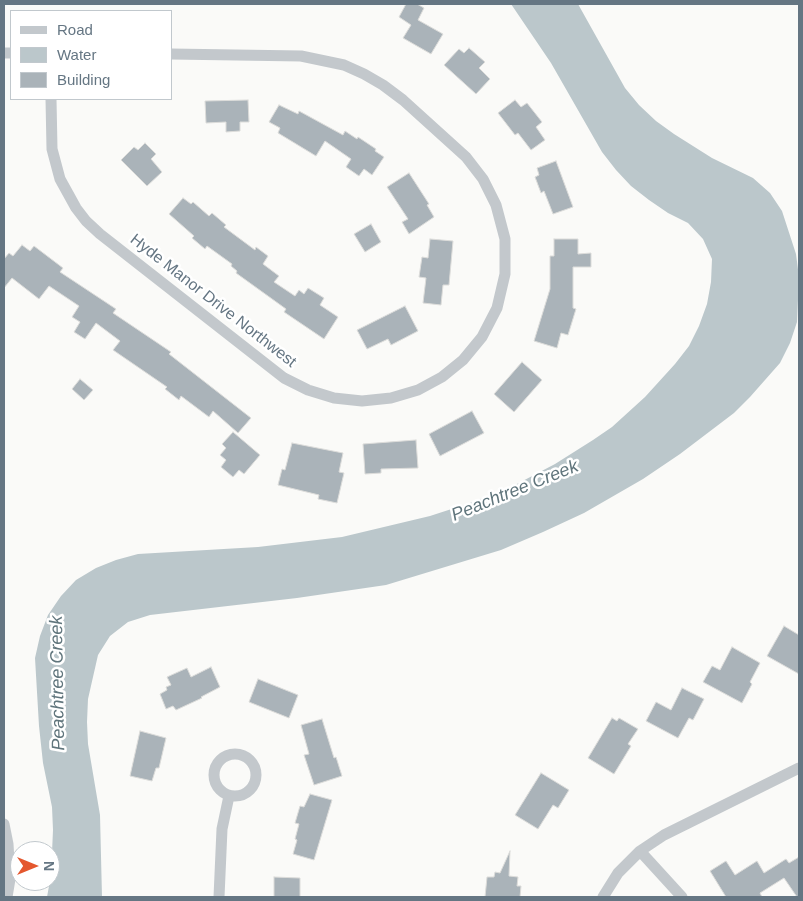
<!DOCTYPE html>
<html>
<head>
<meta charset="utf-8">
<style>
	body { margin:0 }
	#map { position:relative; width:803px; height:901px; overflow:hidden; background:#fafaf8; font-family:Helvetica,sans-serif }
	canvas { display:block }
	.frame { position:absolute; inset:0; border:5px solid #657683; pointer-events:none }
	.legend { position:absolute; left:10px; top:10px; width:162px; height:90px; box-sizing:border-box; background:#fff; border:1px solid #c1c8cd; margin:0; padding:6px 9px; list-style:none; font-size:15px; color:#657683 }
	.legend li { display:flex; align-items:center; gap:10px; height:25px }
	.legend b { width:25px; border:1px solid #c1c8cd }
	.north { position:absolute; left:10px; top:841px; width:50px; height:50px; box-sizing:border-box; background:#fff; border:1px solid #c1c8cd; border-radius:50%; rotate:90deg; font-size:14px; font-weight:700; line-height:20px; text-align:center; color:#657683 }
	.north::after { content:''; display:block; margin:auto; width:18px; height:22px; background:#e4572e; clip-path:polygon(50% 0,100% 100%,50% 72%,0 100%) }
</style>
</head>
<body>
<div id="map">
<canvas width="803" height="901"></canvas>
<div class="frame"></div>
<ul class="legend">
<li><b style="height:6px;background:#c3c8cc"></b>Road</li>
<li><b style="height:14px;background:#bbc7cb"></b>Water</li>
<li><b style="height:14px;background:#aab3b9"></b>Building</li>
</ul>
<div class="north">N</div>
</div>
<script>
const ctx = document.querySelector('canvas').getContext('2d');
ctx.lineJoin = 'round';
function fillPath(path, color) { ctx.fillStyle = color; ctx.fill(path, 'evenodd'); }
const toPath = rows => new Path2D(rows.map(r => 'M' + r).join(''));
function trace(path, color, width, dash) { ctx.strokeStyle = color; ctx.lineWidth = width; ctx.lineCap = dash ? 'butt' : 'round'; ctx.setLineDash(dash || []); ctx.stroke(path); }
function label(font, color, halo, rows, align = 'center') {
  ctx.font = font + ' Helvetica,sans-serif'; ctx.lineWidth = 5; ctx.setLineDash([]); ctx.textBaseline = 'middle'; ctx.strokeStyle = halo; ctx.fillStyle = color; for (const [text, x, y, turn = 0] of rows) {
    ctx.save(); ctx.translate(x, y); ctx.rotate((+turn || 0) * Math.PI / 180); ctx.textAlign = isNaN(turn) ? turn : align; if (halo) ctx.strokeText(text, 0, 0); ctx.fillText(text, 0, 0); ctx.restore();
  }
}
fillPath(toPath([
	[511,4,578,4,625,88,639,105,656,121,674,134,712,158,753,178,770,193,782,211,796,254,799,277,797,322,790,343,780,363,750,397,734,413,680,454,643,479,584,513,543,532,501,550,386,585,297,598,150,615,128,622,110,636,98,655,88,699,87,722,88,744,100,815,102,897,47,897,51,875,53,830,52,807,43,763,39,726,35,658,40,636,48,615,61,596,76,580,96,568,116,560,138,554,258,547,342,537,430,516,473,502,515,485,555,464,593,440,612,427,645,397,675,364,689,346,699,326,707,304,711,282,712,259,703,239,688,223,668,213,649,200,631,186,616,170,602,152,551,63]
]), '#bbc7cb');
const building = toPath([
	[406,4,417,4,424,8,418,20,443,34,431,54,403,38,411,25,399,17,406,4],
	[469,48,485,62,479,68,490,79,476,94,444,65,459,49,464,53,469,48],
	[248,100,249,122,240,122,240,131,226,132,226,122,206,123,205,101,248,100],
	[515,100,521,107,527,103,542,122,536,127,545,140,531,150,518,133,515,135,498,113,515,100],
	[279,105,298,114,299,111,343,135,345,131,357,139,358,137,376,149,375,151,384,157,372,175,364,169,359,176,346,167,351,159,325,141,316,156,278,133,280,128,269,122,279,105],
	[145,143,156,154,151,159,162,172,147,186,121,160,134,147,138,150,145,143],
	[556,161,573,207,553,214,544,191,541,193,535,177,539,175,537,168,556,161],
	[409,173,429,204,427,205,434,217,409,234,402,222,408,219,387,187,409,173],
	[183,198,191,204,193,202,209,216,212,213,226,225,224,227,255,250,256,247,268,256,263,264,279,276,274,282,295,296,299,290,304,294,308,288,324,298,320,305,338,317,324,339,284,312,286,309,236,273,237,271,231,266,232,264,207,246,205,249,192,238,194,236,169,214,183,198],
	[371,224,381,242,365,252,354,234,371,224],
	[430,239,453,241,449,285,443,285,441,305,423,303,426,278,419,277,422,257,428,258,430,239],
	[554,239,578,239,578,254,591,253,591,267,573,267,573,308,576,309,568,335,561,333,557,348,534,341,550,289,550,256,554,256,554,239],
	[22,245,30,251,34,246,63,268,60,272,116,309,113,313,171,352,169,354,251,418,238,433,213,411,209,417,181,396,179,400,165,389,167,387,113,350,120,341,96,323,85,339,74,332,80,322,72,317,79,306,49,286,39,299,12,278,4,288,4,259,9,253,13,256,22,245],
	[405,306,418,331,391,345,388,339,367,349,357,330,405,306],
	[522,362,542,380,514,412,494,394,522,362],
	[80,379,93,390,84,400,72,389,80,379],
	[472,411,484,433,440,456,429,434,472,411],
	[233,432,260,455,244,474,239,470,233,477,221,467,226,460,220,455,226,448,222,444,233,432],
	[416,440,418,468,381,469,381,473,365,474,363,444,416,440],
	[292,443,343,453,339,472,344,473,337,503,318,499,319,495,278,485,282,469,285,470,292,443],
	[784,626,799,635,799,674,767,656,784,626],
	[732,647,760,663,750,682,752,684,742,703,703,682,712,666,720,670,732,647],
	[211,667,220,687,201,697,202,698,176,710,173,706,166,709,160,694,167,690,166,687,171,685,167,677,187,668,191,677,211,667],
	[258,679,298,695,289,718,249,702,258,679],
	[682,688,704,699,693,720,689,718,678,738,646,721,656,702,671,710,682,688],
	[612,718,617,721,619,718,638,729,628,744,631,746,614,774,588,758,612,718],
	[322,719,334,758,336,757,342,776,314,785,304,755,309,754,301,725,322,719],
	[140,731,166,738,159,768,156,768,152,781,130,776,140,731],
	[541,773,569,790,558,808,553,805,538,829,515,815,541,773],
	[310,794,332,800,314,860,293,854,297,840,295,839,299,824,295,823,300,806,304,807,310,794],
	[510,851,509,876,518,877,517,886,521,886,520,897,485,897,487,877,494,877,495,872,500,873,510,851],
	[799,857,799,897,797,897,784,878,760,893,762,897,726,897,710,871,726,861,735,875,757,861,764,873,786,859,789,863,799,857],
	[274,877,300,878,300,897,274,897,274,877]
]);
fillPath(building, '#aab3b9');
trace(building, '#dcdcda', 1);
trace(toPath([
	[4,53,11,53],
	[51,99,52,149,60,179,76,208,86,221,100,234,284,378,308,390,334,398,362,401,391,398,418,390,442,377,463,360,482,337,497,308,505,274,505,239,496,205,483,179,466,157,403,100,383,85,364,74,344,65,301,56,171,54],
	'214 775a21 21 0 1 1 42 0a21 21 0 1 1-42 0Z',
	[4,824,8,844,10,879,7,897],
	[640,851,682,897],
	[219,897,222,829,229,796],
	[603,897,618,873,640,851,664,835,799,768]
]), '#c3c8cc', 11);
label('16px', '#657683', '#fff', [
	["Hyde Manor Drive Northwest",213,301,38]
]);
label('italic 18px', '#60757c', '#fff', [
	["Peachtree Creek",515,491,-22],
	["Peachtree Creek",58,683,-91]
]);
</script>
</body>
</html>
